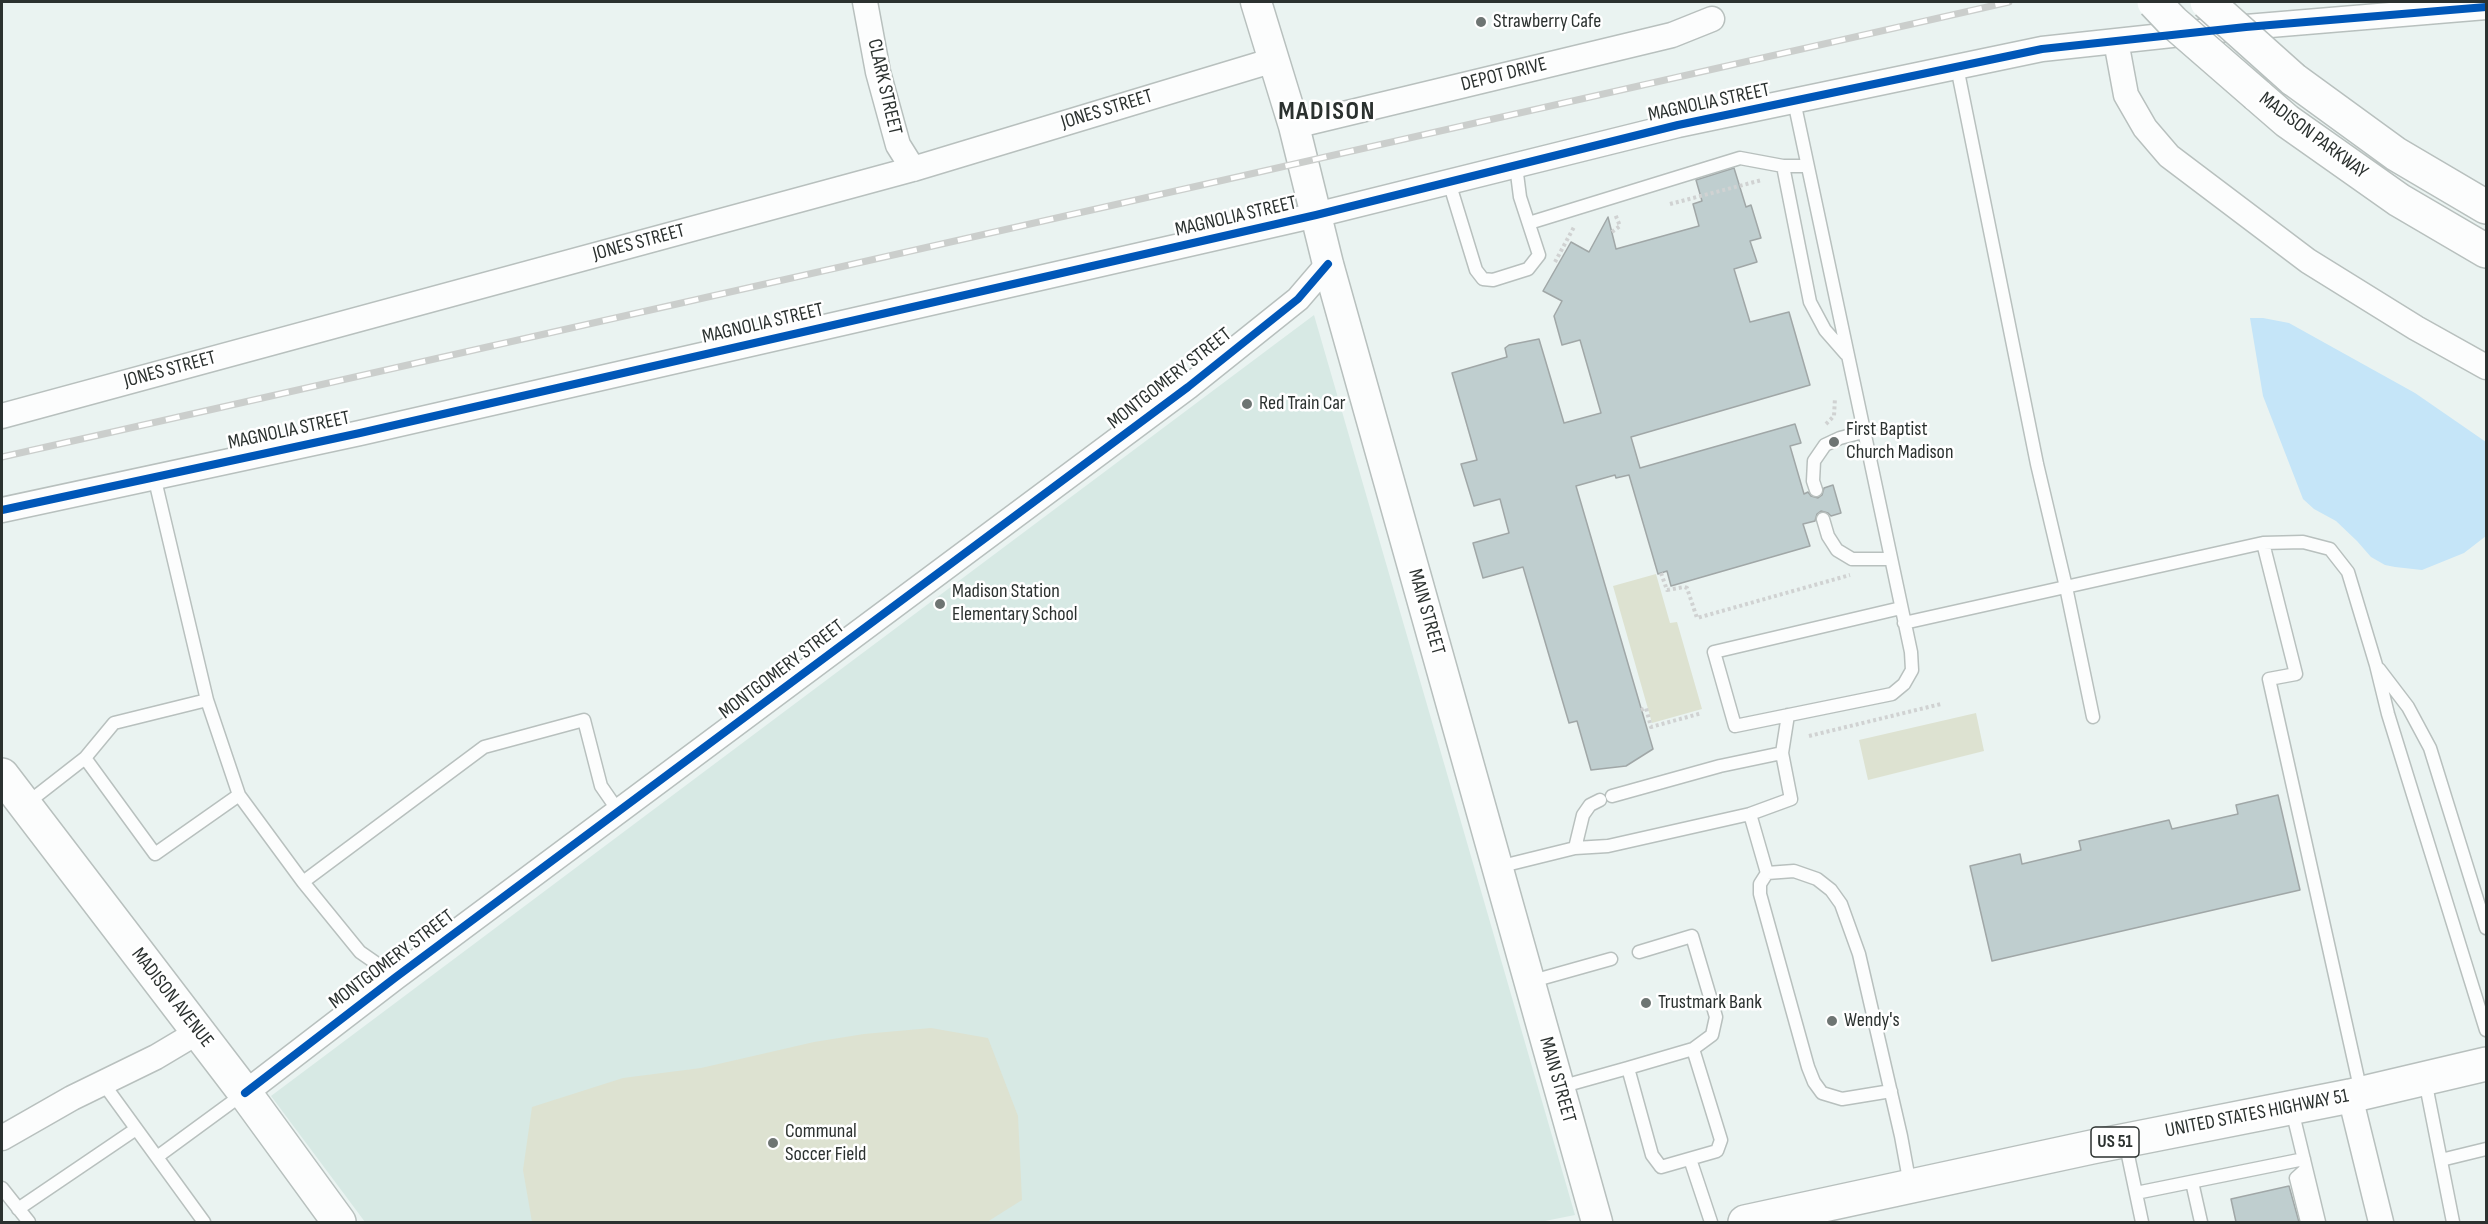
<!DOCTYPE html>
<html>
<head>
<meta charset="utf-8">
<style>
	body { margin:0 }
	#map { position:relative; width:2488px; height:1224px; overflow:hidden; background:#eaf3f1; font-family:"Sofia Sans Condensed",sans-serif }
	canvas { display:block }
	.frame { position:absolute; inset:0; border:3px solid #2b312f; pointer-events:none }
</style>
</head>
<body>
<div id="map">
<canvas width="2488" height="1224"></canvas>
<div class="frame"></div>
</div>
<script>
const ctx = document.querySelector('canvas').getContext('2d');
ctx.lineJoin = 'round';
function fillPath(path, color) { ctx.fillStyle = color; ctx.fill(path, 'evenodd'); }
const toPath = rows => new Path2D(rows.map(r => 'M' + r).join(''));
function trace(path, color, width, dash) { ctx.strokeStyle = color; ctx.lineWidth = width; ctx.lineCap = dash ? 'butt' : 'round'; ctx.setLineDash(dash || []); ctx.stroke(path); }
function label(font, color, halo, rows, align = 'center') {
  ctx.font = font + ' "Sofia Sans Condensed",sans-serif'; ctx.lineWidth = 5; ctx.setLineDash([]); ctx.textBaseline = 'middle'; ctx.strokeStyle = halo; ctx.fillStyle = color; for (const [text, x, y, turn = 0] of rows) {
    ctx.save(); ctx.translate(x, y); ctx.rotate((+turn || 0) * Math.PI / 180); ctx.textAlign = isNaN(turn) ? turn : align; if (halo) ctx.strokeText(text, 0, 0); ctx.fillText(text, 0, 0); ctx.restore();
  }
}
fillPath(toPath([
	[1314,315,1575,1215,1540,1222,365,1222,271,1096]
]), '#d7e9e4');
fillPath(toPath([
	[1656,574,1670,623,1677,622,1702,709,1652,723,1613,586],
	[1976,713,1984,751,1868,780,1859,740],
	[931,1028,988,1038,1018,1116,1022,1200,987,1222,532,1222,523,1170,532,1107,623,1078,701,1068,814,1042,864,1034]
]), '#dde2d1');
fillPath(toPath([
	[2250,318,2263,318,2289,323,2415,393,2486,442,2486,536,2464,553,2422,570,2395,567,2385,565,2371,557,2357,541,2336,521,2314,509,2303,499,2263,396]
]), '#c5e5f8');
const building = toPath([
	[1734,168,1746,207,1751,205,1761,238,1750,241,1757,262,1734,269,1750,322,1789,312,1810,385,1631,437,1640,468,1795,424,1801,443,1790,446,1804,494,1808,492,1811,496,1818,498,1822,495,1824,488,1833,485,1841,513,1831,516,1828,513,1821,511,1817,514,1815,521,1803,524,1810,546,1671,586,1667,571,1658,574,1629,475,1616,478,1615,475,1576,486,1653,749,1626,766,1591,770,1577,721,1569,723,1523,567,1483,578,1473,543,1509,533,1500,499,1474,506,1461,464,1477,460,1452,373,1507,357,1505,348,1509,345,1539,339,1564,423,1601,413,1580,340,1562,345,1554,316,1562,301,1543,291,1571,242,1589,252,1608,217,1616,249,1699,226,1693,204,1702,201,1696,180,1734,168],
	[2278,795,2300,890,1992,961,1970,866,2020,854,2022,864,2081,850,2079,841,2169,820,2172,829,2238,814,2236,805,2278,795],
	[2289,1186,2299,1222,2236,1222,2231,1199,2289,1186]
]);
fillPath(building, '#bfcecf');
trace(building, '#a0a7a7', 1.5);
const service = toPath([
	[1957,67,2037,464,2066,587,2093,717],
	[1794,101,1911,652,1912,670,1904,684,1892,694,1735,726,1714,652,1901,608],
	[1783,166,1810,302,1825,330,1846,354],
	[1449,182,1476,270,1483,279,1493,280,1528,269,1539,255,1520,197,1516,166],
	[1529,223,1740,158,1783,166,1807,166],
	[154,476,207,700,239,795,303,882,360,952,396,977],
	[1816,490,1813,481,1814,461,1825,445,1840,438,1863,432],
	[1823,519,1828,536,1837,550,1852,559,1890,559],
	[2263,543,2296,674,2269,679,2361,1092],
	[1904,623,2263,543,2303,542,2330,549,2348,572,2376,665,2388,714,2486,1030],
	[2379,669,2408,707,2430,748,2486,928],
	[207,700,114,723,85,758,155,854,239,795],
	[1612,796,1720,766,1782,753],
	[26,804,85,758],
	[1750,814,1767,873,1794,871,1817,879,1831,890,1841,904,1859,954,1901,1136,1910,1185],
	[1575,848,1583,815,1590,805,1600,800],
	[1498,867,1575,848,1608,846,1750,814,1791,799,1782,753,1788,715],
	[1767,873,1760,884,1760,894,1808,1067,1814,1082,1822,1093,1842,1099,1891,1091],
	[303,882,484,747,584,720,601,786,619,812],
	[1639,952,1692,936,1716,1017,1712,1035,1693,1049],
	[1529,982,1611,959],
	[1693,1049,1721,1140,1717,1151,1661,1167,1652,1155,1628,1068,1693,1049],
	[2425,1080,2453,1222],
	[103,1083,204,1222],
	[1560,1087,1628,1068],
	[2292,1110,2319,1222],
	[2125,1141,2142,1222],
	[157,1157,243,1094],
	[1690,1159,1711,1222],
	[2441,1160,2486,1149],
	[2306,1169,2296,1178,2307,1222],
	[2192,1182,2201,1222],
	[2,1188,29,1222],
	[2136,1193,2304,1159],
	[18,1209,136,1129]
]);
const minor = toPath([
	[865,2,878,72,898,145,913,169],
	[2116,41,2126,95,2145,128,2169,156,2308,261,2416,328,2486,367],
	[1294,126,1672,35,1712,19],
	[2,416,913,169,1274,60],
	[2,510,360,433,1316,215,1678,125,2042,49,2246,27,2486,7],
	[245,1093,396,977,1188,387,1298,299,1328,264],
	[2350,1096,2381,1222],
	[2,1138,72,1098,156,1057,198,1032]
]);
const tertiary = toPath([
	[1256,2,1294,126,1328,264,1597,1222]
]);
const secondary = toPath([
	[2293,79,2396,154,2486,207],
	[2257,95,2287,121,2399,200,2486,251],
	[2,775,245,1093,339,1222]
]);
const primary = toPath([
	[1745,1222,2092,1147,2350,1096,2486,1064]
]);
trace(service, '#b8c0be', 15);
trace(minor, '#b8c0be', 27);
trace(tertiary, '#b8c0be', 33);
trace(secondary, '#b8c0be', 36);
trace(primary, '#b8c0be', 36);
trace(toPath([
	[1670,204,1762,180],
	[1612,232,1620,226,1615,214],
	[1555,262,1574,227],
	[1826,424,1834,416,1835,398],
	[1661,573,1667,590,1684,587,1687,588,1697,618,1850,575],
	[1641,710,1646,708,1651,727,1702,713],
	[1809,736,1941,704]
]), '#d0d2d2', 4, [3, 3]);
trace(service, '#fcfdfd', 12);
trace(minor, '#fcfdfd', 24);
trace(tertiary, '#fcfdfd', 30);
trace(secondary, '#fcfdfd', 33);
trace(primary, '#fcfdfd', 33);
const rail = toPath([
	[2,457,2009,2]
]);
trace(rail, '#cbcecc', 7);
trace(rail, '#fff', 4.5, [14]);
const secondaryBridge = toPath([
	[2154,2,2173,22,2257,95],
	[2207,2,2293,79]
]);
trace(secondaryBridge, '#b8c0be', 36, []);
trace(secondaryBridge, '#fcfdfd', 33);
trace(toPath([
	[2,510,360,433,1316,215,1678,125,2042,49,2246,27,2486,7],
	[245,1093,396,977,1188,387,1298,299,1328,264]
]), '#0057b8', 8);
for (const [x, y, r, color] of [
	[1481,22,6,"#6e7573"],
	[1247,404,6,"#6e7573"],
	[1834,442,6,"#6e7573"],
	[940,604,6,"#6e7573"],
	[1646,1003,6,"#6e7573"],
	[1832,1021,6,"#6e7573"],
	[773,1143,6,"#6e7573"]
]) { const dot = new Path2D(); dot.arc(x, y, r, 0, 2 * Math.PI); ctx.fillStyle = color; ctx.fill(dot); trace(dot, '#fff', 2); }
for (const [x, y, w] of [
	[2115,1142,48]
]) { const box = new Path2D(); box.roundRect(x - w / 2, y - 15, w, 30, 4.5); ctx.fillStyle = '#fff'; ctx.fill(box); trace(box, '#2b312f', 1.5); }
label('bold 18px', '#2b312f', null, [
	["US 51",2115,1142]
]);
label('20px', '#2b312f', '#fff', [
	["Strawberry Cafe",1493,22],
	["Red Train Car",1259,404],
	["First Baptist",1846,430],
	["Church Madison",1846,453],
	["Madison Station",952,592],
	["Elementary School",952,615],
	["Trustmark Bank",1658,1003],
	["Wendy's",1844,1021],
	["Communal",785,1132],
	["Soccer Field",785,1155]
], 'left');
label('20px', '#2b312f', '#fff', [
	["DEPOT DRIVE",1504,75,-14],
	["CLARK STREET",884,87,77],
	["MAGNOLIA STREET",1709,103,-12],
	["JONES STREET",1107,110,-17],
	["MADISON PARKWAY",2313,136,37],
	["MAGNOLIA STREET",1236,217,-13],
	["JONES STREET",639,243,-15],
	["MAGNOLIA STREET",763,324,-13],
	["JONES STREET",170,370,-15],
	["MONTGOMERY STREET",1170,379,-38],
	["MAGNOLIA STREET",289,431,-12],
	["MAIN STREET",1426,612,74],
	["MONTGOMERY STREET",782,670,-37],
	["MONTGOMERY STREET",392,960,-37],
	["MADISON AVENUE",172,998,52],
	["MAIN STREET",1557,1080,74],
	["UNITED STATES HIGHWAY 51",2257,1114,-11]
]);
ctx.letterSpacing = '1.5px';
label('bold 26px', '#2b312f', '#fff', [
	["MADISON",1327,112]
]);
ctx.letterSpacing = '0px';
</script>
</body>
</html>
